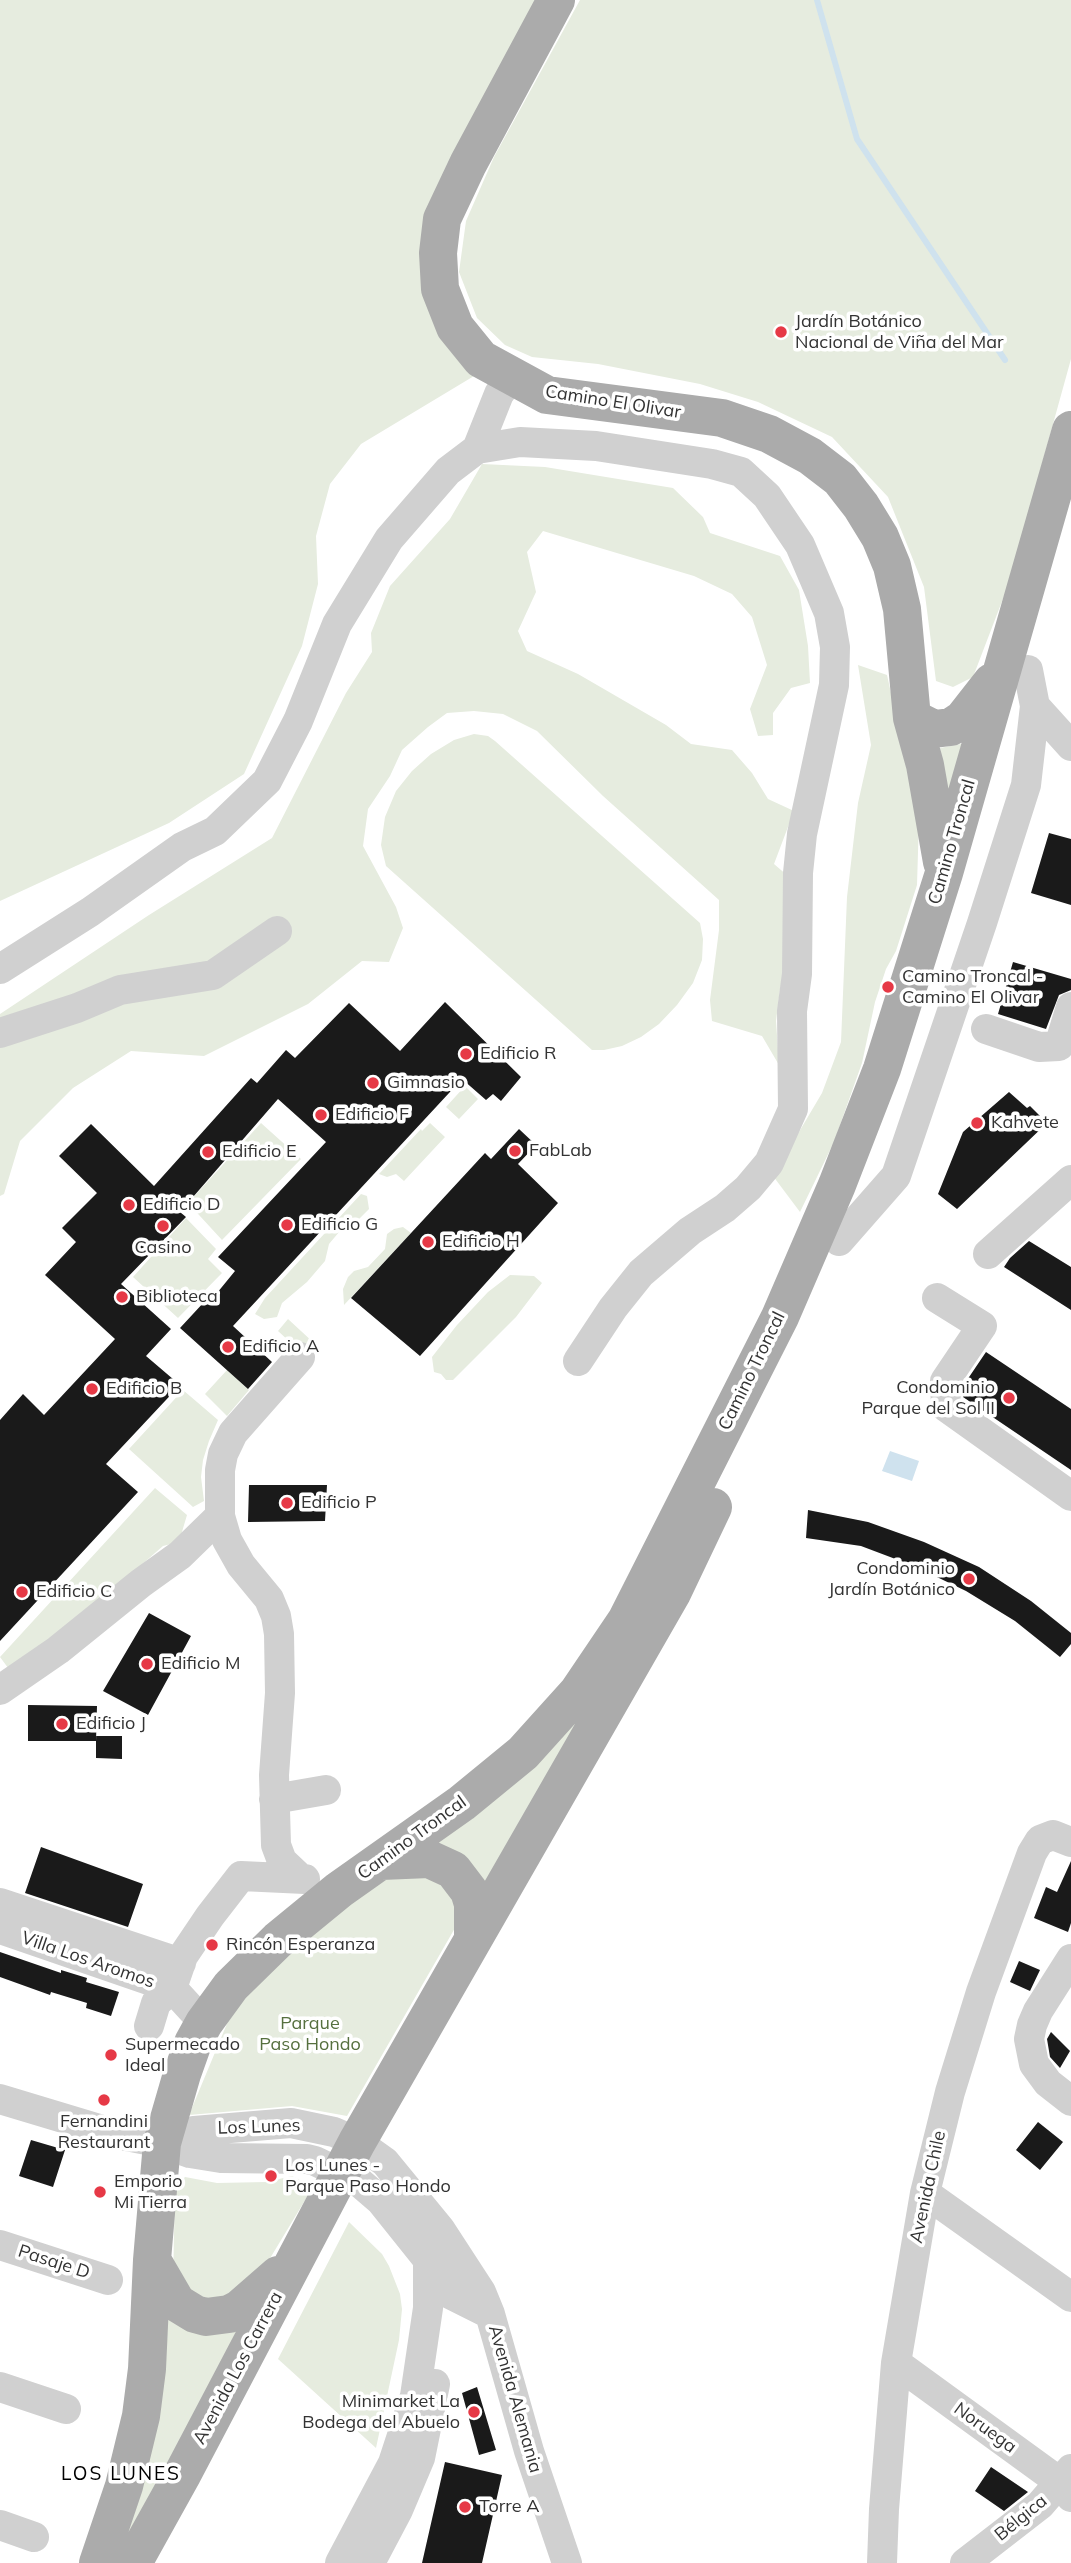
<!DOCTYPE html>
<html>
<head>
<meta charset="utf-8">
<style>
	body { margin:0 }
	canvas { display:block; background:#fff }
</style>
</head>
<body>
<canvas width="1071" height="2563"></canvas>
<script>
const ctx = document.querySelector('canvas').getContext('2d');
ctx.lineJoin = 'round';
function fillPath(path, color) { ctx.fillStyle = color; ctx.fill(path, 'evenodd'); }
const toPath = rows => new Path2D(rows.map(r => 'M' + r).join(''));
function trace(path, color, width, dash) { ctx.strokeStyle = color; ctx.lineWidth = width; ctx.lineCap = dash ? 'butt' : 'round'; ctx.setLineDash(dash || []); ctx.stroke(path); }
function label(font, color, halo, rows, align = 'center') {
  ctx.font = font + ' Mulish,sans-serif'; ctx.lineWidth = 7; ctx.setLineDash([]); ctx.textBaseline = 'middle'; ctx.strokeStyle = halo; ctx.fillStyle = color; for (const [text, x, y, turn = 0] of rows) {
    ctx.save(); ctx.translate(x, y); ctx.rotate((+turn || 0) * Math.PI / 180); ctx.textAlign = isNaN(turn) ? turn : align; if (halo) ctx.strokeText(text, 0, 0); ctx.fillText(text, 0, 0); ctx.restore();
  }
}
fillPath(toPath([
	[0,0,536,0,445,169,424,242,479,373,361,444,330,484,316,536,318,584,302,646,244,774,169,823,0,901],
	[580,0,1071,0,1071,359,1009,583,973,677,953,687,936,681,924,587,888,497,832,437,758,402,700,384,598,364,532,357,505,345,477,318,459,272,466,221,494,157],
	[482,464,545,467,673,488,703,517,710,533,780,556,799,590,808,646,810,683,791,688,773,713,773,735,758,736,750,709,767,665,752,617,732,594,694,576,543,531,527,552,536,592,518,631,527,651,578,674,666,725,691,744,732,750,752,773,768,799,794,811,774,864,788,876,785,970,780,989,776,1021,779,1065,762,1036,712,1021,710,1000,719,930,719,900,603,796,537,731,503,714,474,711,447,713,428,727,402,750,390,776,368,809,363,846,396,907,403,928,389,962,362,961,308,1004,204,1056,131,1051,73,1088,20,1141,4,1194,0,1196,0,1014,149,915,272,838,346,693,372,652,371,633,390,586,450,519],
	[858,665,887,675,919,819,917,885,896,951,886,969,875,1002,862,1063,834,1142,800,1212,773,1176,822,1093,841,1042,847,897,858,803,871,745],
	[474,734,488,736,495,741,700,923,703,939,702,960,693,983,677,1005,659,1024,641,1037,622,1046,604,1050,592,1050,386,866,381,845,385,817,396,791,412,771,431,754,454,740],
	[966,743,949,802,940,748],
	[465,1086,478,1099,459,1119,446,1107],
	[261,1123,301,1159,222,1240,188,1203],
	[430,1123,445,1137,404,1181,396,1174,387,1177,379,1174,421,1129,422,1131],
	[361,1194,367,1196,369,1209,358,1220,345,1225,329,1244,325,1261,307,1282,282,1303,277,1317,264,1319,255,1314,265,1298],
	[186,1218,216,1249,208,1259,222,1273,178,1318,133,1277],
	[403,1227,411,1233,344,1305,343,1289,348,1277,354,1271,368,1267,385,1249,387,1234,394,1229],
	[510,1275,534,1276,542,1283,516,1317,453,1380,446,1380,441,1374,434,1372,432,1357,457,1325,488,1292],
	[288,1319,314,1343,303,1354,278,1331],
	[227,1370,249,1390,227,1416,205,1394],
	[183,1390,218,1420,209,1441,203,1460,201,1477,204,1501,193,1507,129,1449],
	[155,1488,187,1515,179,1542,163,1546,14,1676,0,1657],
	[593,1701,484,1889,419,1845],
	[408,1871,453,1887,459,1921,347,2116,292,2106,189,2115,231,2014,292,1947,390,1875],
	[292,2176,313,2187,266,2265,236,2300,209,2306,173,2284,175,2187,185,2177,217,2183,266,2182],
	[349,2222,382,2254,389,2266,400,2294,402,2309,399,2340,376,2448,278,2359],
	[164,2300,248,2322,119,2563]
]), '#e6ecdf');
fillPath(toPath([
	[890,1451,919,1461,912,1481,882,1471]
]), '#cfe2ee');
trace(toPath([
	[817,0,857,139,1005,360]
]), '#cfe2ee', 6);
fillPath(toPath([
	[1049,833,1071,839,1071,905,1031,893],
	[1013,962,1071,979,1071,990,1059,995,1046,1029,998,1014],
	[445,1002,521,1077,501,1101,493,1094,486,1100,462,1079,233,1326,272,1362,248,1389,180,1328,205,1301,208,1304,235,1271,218,1257,326,1142,278,1099,180,1212,186,1217,121,1284,171,1329,146,1356,180,1385,106,1464,138,1492,0,1641,0,1420,23,1394,44,1415,115,1339,45,1275,76,1242,62,1228,97,1193,59,1156,91,1124,154,1186,251,1078,257,1083,286,1050,295,1058,349,1003,400,1051],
	[1009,1092,1027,1108,1030,1106,1047,1123,957,1209,938,1194,963,1132],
	[519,1129,536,1145,518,1164,558,1203,420,1356,351,1298,485,1153,491,1159],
	[1029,1241,1071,1267,1071,1310,1004,1267,1010,1258],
	[986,1352,1071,1409,1071,1470,963,1397,963,1386],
	[249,1485,327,1485,325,1521,248,1522],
	[808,1510,868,1522,924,1542,979,1567,1031,1601,1071,1633,1071,1644,1060,1657,1015,1621,966,1591,914,1566,861,1546,806,1538],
	[149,1613,191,1636,148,1715,103,1691],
	[28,1705,97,1706,96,1741,28,1741],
	[96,1736,122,1736,122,1759,96,1758],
	[41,1847,143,1884,128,1927,25,1893],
	[1071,1861,1071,1923,1068,1932,1034,1918,1046,1887,1057,1892],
	[0,1952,61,1973,61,1970,87,1978,86,1982,119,1992,111,2016,86,2008,87,2003,51,1992,50,1995,0,1977],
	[1019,1961,1040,1970,1030,1991,1010,1982],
	[1051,2032,1070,2051,1060,2068,1050,2057,1047,2039],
	[1038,2122,1063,2142,1040,2170,1016,2150],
	[31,2140,65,2150,53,2187,19,2176],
	[477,2387,496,2450,479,2455,462,2393],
	[445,2462,502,2475,482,2563,422,2563],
	[991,2467,1028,2492,1004,2511,975,2491]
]), '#1a1a1a');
trace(toPath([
	[477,449,520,442,596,446,712,464,741,472,767,496,800,545,829,613,835,647,834,685,802,834,798,873,797,974,792,1011,793,1109,769,1163,748,1188,725,1208,690,1231,641,1273,613,1308,578,1361],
	[1028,670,1035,706,1071,746],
	[0,969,90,912,182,847,215,831,267,781,298,721,337,624,389,539,448,471,477,449,499,394,511,377],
	[986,1029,1039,1047,1059,1046,1071,1007],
	[0,1033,77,1008,120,990,213,975,277,931],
	[839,1241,896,1176,982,923,1026,785,1035,706],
	[988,1254,1071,1180],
	[937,1298,982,1326,945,1381,946,1407,1071,1496],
	[0,1690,58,1650,141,1583,180,1555,220,1516],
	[274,1799,326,1790],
	[300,1878,282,1861,276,1845,274,1775,280,1693,279,1634,276,1616,269,1599,241,1565,227,1540,220,1516,220,1470,223,1454,233,1433,300,1357],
	[0,1903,181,1963],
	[0,1929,172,1988,156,2003,149,2026],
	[1071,1959,1038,2011,1032,2025,1029,2039,1034,2064,1048,2083,1071,2101],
	[204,2023,172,1988,183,1956,210,1916,241,1876,305,1879],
	[0,2099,116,2134,162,2143,190,2153,221,2158,307,2159,315,2161,359,2182,380,2200,428,2260,450,2294,490,2314],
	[162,2143,194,2131,291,2123,334,2132,357,2142,385,2162,440,2229,481,2292,490,2314,529,2451,567,2563],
	[925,2193,1071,2297],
	[0,2245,108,2280],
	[896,2363,1061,2483,1071,2497],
	[0,2387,66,2409],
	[0,2525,34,2537],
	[340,2563,393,2463,415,2396,428,2308,428,2259],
	[370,2563,398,2510,420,2458,435,2384],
	[882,2563,884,2509,896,2363,925,2193,950,2092,981,1992,1032,1853,1040,1840,1053,1835,1071,1842],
	[965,2563,1040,2505,1071,2469]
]), '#d0d0d0', 30);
trace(toPath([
	[556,0,468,164,442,219,438,253,440,289,455,327,481,359,547,395,722,418,769,434,810,456,840,479,861,506,880,537,892,566,902,609,912,718,925,765,942,862],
	[912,718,934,729,951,727,963,719,992,682],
	[381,1861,429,1859,453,1870,469,1891,473,1904,473,1940],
	[152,2260,177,2303,195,2314,206,2317,229,2314,239,2309,278,2275],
	[98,2563,124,2486,141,2416,147,2369,152,2260,162,2143,182,2074,193,2043,204,2023,231,1986,278,1940,339,1890,462,1803,523,1753,578,1692,626,1621,780,1317,837,1185,882,1069,944,873,1071,430],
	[133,2563,183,2473,357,2142,672,1593,713,1507]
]), '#ababab', 38);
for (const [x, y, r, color] of [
	[781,332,7,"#e63946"],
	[888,987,7,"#e63946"],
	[466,1054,7,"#e63946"],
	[373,1083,7,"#e63946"],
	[321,1115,7,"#e63946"],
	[977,1123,7,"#e63946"],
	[515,1151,7,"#e63946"],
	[208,1152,7,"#e63946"],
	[129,1205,7,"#e63946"],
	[287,1225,7,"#e63946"],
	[163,1226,7,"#e63946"],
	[428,1242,7,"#e63946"],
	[122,1297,7,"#e63946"],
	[228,1347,7,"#e63946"],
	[92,1389,7,"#e63946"],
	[1009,1398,7,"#e63946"],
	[287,1503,7,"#e63946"],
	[969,1579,7,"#e63946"],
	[22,1592,7,"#e63946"],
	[147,1664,7,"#e63946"],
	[62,1724,7,"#e63946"],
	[212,1945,7,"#e63946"],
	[111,2055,7,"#e63946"],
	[104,2100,7,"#e63946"],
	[271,2176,7,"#e63946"],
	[100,2192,7,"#e63946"],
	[474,2412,7,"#e63946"],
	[465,2507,7,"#e63946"]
]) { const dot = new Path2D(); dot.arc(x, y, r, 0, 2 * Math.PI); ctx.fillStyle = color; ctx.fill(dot); trace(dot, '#fff', 2.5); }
label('18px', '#333', '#fff', [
	["Jardín Botánico",795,322],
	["Nacional de Viña del Mar",795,343],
	["Camino Troncal -",902,977],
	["Camino El Olivar",902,998],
	["Edificio R",480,1054],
	["Gimnasio",387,1083],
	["Edificio F",335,1115],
	["Kahvete",991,1123],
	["FabLab",529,1151],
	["Edificio E",222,1152],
	["Edificio D",143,1205],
	["Edificio G",301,1225],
	["Edificio H",442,1242],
	["Casino",163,1248,"center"],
	["Biblioteca",136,1297],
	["Edificio A",242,1347],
	["Condominio",995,1388,"right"],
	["Parque del Sol II",995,1409,"right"],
	["Edificio B",106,1389],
	["Edificio P",301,1503],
	["Condominio",955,1569,"right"],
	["Jardín Botánico",955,1590,"right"],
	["Edificio C",36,1592],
	["Edificio M",161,1664],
	["Edificio J",76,1724],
	["Rincón Esperanza",226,1945],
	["Supermecado",125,2045],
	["Ideal",125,2066],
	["Fernandini",104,2122,"center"],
	["Restaurant",104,2143,"center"],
	["Los Lunes -",285,2166],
	["Parque Paso Hondo",285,2187],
	["Emporio",114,2182],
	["Mi Tierra",114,2203],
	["Minimarket La",460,2402,"right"],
	["Bodega del Abuelo",460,2423,"right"],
	["Torre A",479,2507]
], 'left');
label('18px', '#333', '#fff', [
	["Camino El Olivar",613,402,9],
	["Camino Troncal",952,842,-74],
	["Camino Troncal",752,1371,-64],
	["Camino Troncal",412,1838,-36],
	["Villa Los Aromos",88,1960,19],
	["Los Lunes",259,2127,-2],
	["Avenida Chile",928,2187,-78],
	["Pasaje D",54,2262,18],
	["Avenida Los Carrera",238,2368,-62],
	["Avenida Alemania",515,2399,74],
	["Noruega",985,2428,36],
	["Bélgica",1021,2518,-39]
]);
label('18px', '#56703f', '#fff', [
	["Parque",310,2024],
	["Paso Hondo",310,2045]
]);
ctx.letterSpacing = '2px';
label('19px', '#000', '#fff', [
	["LOS LUNES",121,2474]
]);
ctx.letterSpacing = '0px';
</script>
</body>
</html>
